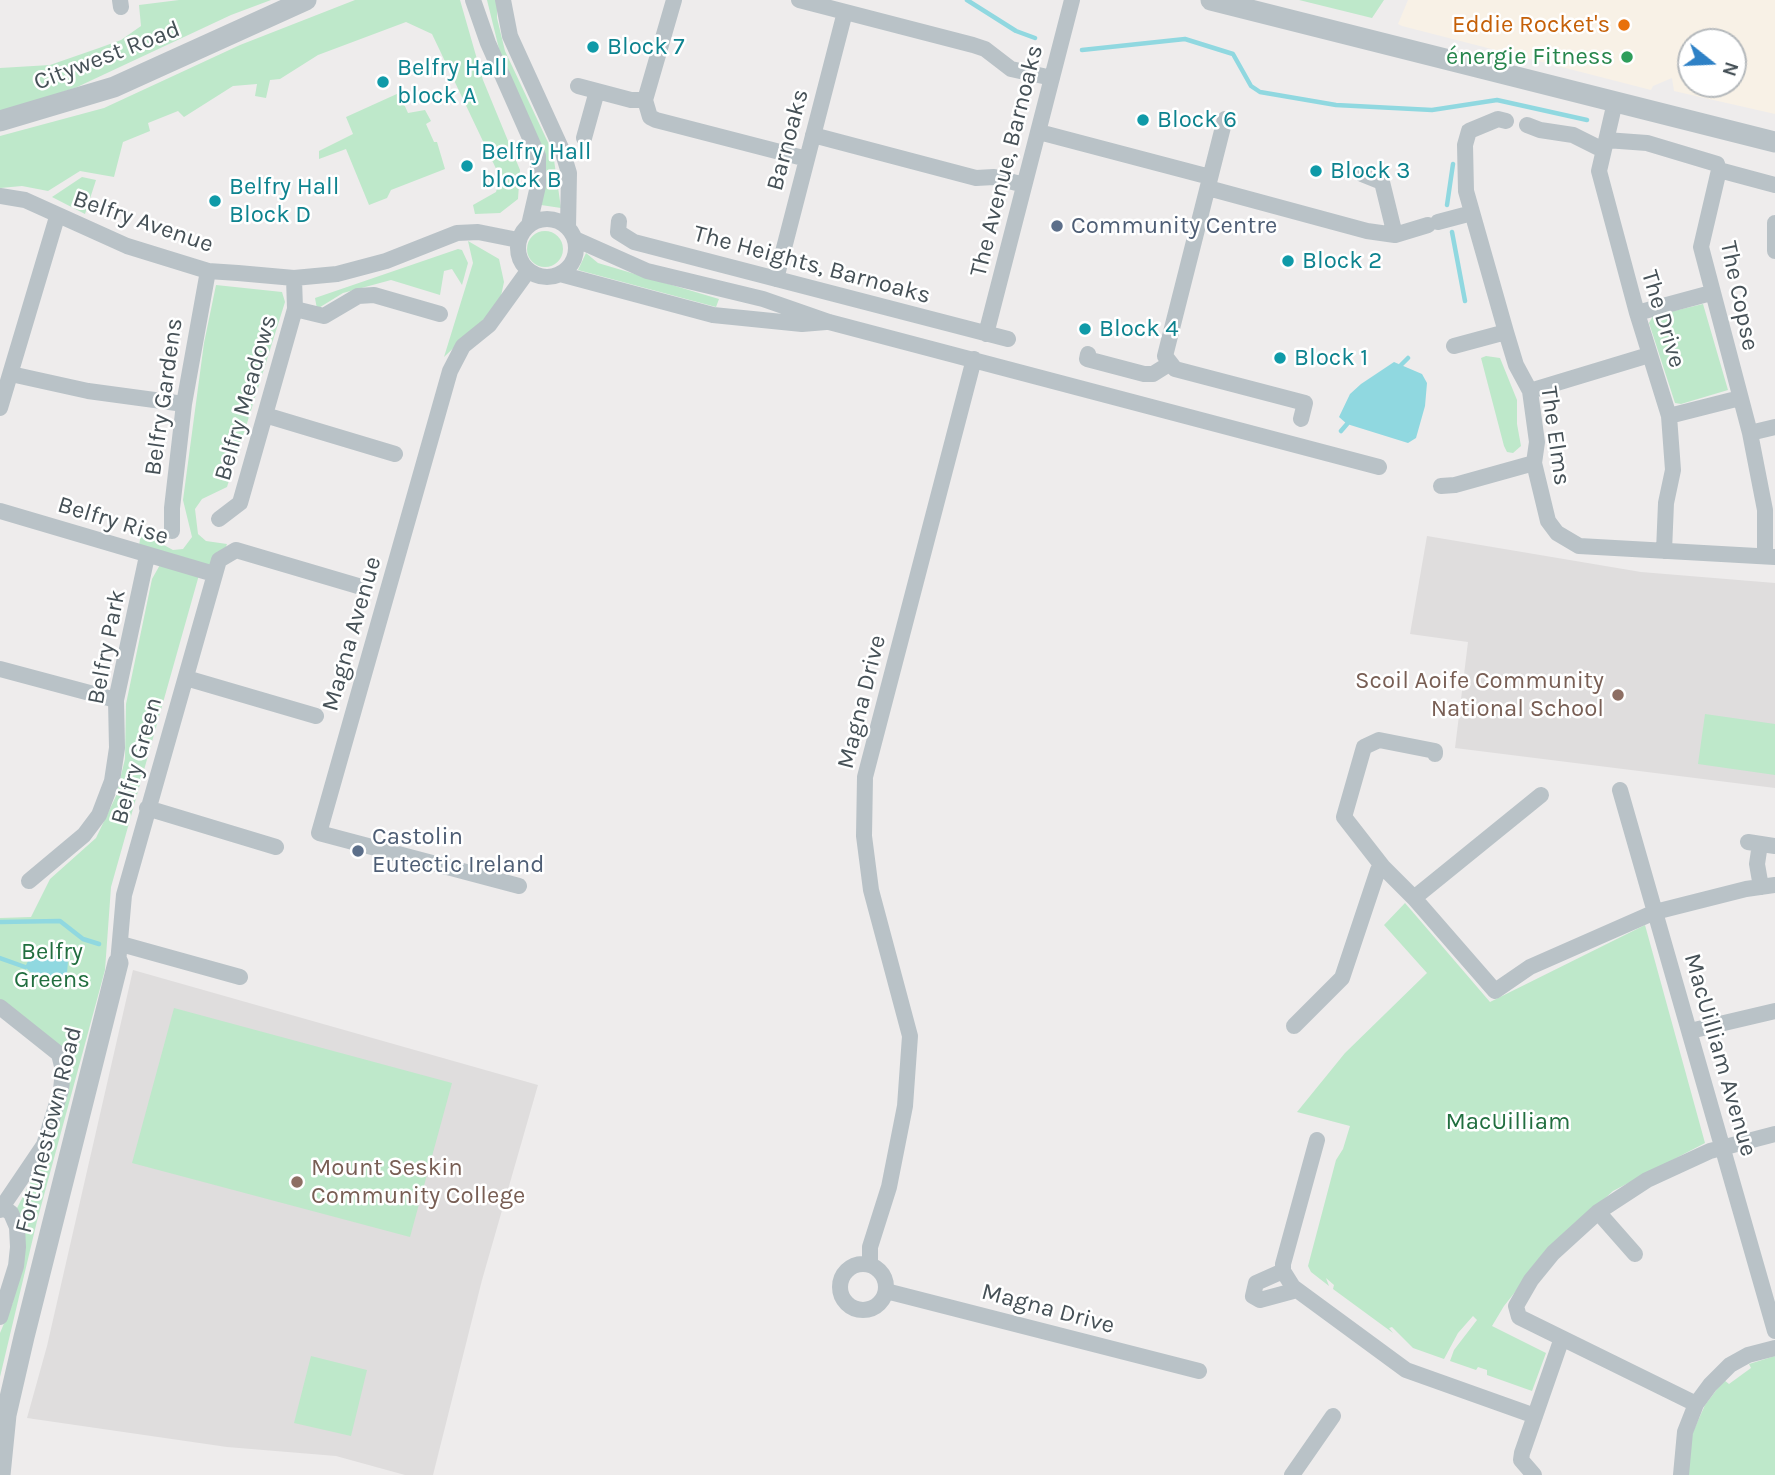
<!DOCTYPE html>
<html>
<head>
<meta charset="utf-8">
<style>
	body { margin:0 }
	#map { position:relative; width:1775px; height:1475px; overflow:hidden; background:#eeecec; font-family:Karla,sans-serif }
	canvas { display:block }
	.north { position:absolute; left:1677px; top:28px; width:70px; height:70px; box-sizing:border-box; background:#fff; border:2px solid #b5b9bc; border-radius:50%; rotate:108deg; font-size:19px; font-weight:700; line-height:28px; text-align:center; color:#465157 }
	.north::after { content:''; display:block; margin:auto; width:24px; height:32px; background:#2e81c6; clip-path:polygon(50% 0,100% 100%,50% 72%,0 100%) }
</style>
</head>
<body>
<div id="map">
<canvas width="1775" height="1475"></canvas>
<div class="north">N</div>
</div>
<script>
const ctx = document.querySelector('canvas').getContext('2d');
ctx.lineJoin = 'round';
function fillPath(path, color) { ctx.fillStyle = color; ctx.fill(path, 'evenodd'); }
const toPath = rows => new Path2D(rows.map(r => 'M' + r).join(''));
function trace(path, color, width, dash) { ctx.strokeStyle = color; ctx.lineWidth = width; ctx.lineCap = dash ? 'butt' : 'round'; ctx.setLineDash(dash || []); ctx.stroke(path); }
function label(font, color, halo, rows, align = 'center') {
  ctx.font = font + ' Karla,sans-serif'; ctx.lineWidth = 5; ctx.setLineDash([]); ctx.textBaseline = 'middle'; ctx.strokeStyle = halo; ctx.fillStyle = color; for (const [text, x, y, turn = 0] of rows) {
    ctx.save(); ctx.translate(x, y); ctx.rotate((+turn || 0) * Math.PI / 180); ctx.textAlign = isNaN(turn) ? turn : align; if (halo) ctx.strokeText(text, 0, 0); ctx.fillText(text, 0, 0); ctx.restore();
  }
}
fillPath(toPath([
	[1408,0,1775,0,1775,114,1674,91,1672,78,1653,86,1651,90,1402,26,1398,24],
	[1691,42,1733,42,1733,84,1691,84]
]), '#f8f1e6');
fillPath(toPath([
	[1427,536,1641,572,1775,583,1775,788,1455,748,1468,642,1410,634],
	[133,970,538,1085,482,1280,433,1475,405,1475,336,1456,227,1447,27,1418,47,1346]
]), '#dfdddd');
fillPath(toPath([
	[179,0,271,0,231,15,75,88,0,112,0,68,50,65,99,48,121,40,141,26,139,5],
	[355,0,460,0,483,80,520,170,518,199,500,213,475,214,473,205,496,192,500,177,432,34,406,22,318,55,280,79,270,80,266,98,255,96,257,84,233,86,184,117,178,111,148,123,150,131,123,142,114,177,80,171,48,191,22,186,0,188,0,136,104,108,240,45],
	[487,0,497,0,497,18,505,51,553,153,561,208,541,205,547,174,542,149,501,57],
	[1299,0,1384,0,1372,18],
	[399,93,408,113,425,110,431,121,426,124,434,142,437,142,445,169,391,190,387,198,369,205,346,149,319,159,319,151,353,134,346,117],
	[82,177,96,180,85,214,52,197],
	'527 249a18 18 0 1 1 36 0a18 18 0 1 1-36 0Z',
	[468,241,499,259,504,282,501,296,485,318,444,357,473,263],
	[458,249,462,250,468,263,462,285,452,269,444,271,440,295,391,280,343,293,317,309,315,298],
	[586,253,598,263,719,299,716,307,578,270],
	[216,285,282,292,285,302,227,487,202,499,195,509,198,534,206,541,227,544,224,552,199,575,111,887,105,970,37,1221,0,1377,0,1333,13,1302,17,1208,50,1144,69,1079,70,1064,65,1051,0,999,0,918,31,917,50,879,96,838,116,796,125,759,126,704,152,579,161,563,139,546,141,533,157,533,162,544,173,550,183,549,192,537,183,500,204,343],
	[1703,304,1728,390,1681,404,1675,403,1649,323,1653,316],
	[1486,356,1500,358,1517,400,1517,424,1521,446,1513,453,1507,452,1504,446,1481,358],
	[1705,714,1775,724,1775,775,1698,764],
	[1405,903,1490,1002,1645,925,1705,1143,1613,1191,1550,1248,1504,1306,1492,1326,1546,1353,1532,1391,1487,1375,1487,1370,1478,1367,1476,1370,1450,1361,1454,1350,1477,1320,1473,1316,1458,1333,1444,1359,1413,1348,1392,1327,1389,1328,1393,1333,1333,1289,1334,1285,1326,1278,1329,1286,1311,1272,1308,1266,1336,1160,1343,1149,1350,1126,1297,1112,1345,1053,1427,973,1384,925],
	[174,1008,452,1083,410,1237,132,1163],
	[311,1356,367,1370,351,1436,294,1423],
	[1775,1356,1775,1475,1687,1475,1692,1434,1705,1405,1724,1380,1729,1384,1751,1368,1749,1364]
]), '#bee8ca');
fillPath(toPath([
	[1394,362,1422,374,1427,383,1425,406,1416,438,1408,443,1347,424,1339,417,1350,394,1361,384],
	[44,949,68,961,67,973,60,986,38,979,25,967,28,961]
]), '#90d8e0');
trace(toPath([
	[967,0,1016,31,1035,38],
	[1082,50,1185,39,1233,54,1251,86,1260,92,1336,105,1432,110,1497,100,1587,120],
	[1447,205,1453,164],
	[1452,232,1465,301],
	[1401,365,1408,358],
	[1341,431,1347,424],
	[0,922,60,921,83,939,99,944],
	[0,958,25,967]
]), '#90d8e0', 4.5);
trace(toPath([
	[120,0,121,7],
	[473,0,488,43,538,156,538,186,529,225],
	[503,0,510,36,562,150,569,173,568,228],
	[799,0,973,45,985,49,1011,69,1052,78],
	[578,86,631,100,645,100,674,0],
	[645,100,650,117,656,120,807,159],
	[1615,102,1599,171,1637,313,1669,416,1673,470,1666,503,1664,551],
	[1225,119,1165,356,1175,369,1305,403,1301,419],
	[1506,121,1498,119,1469,131,1465,145,1466,191,1506,332,1516,365,1530,391,1537,442,1534,463,1548,521,1557,533,1579,546,1775,557],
	[1527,125,1540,130,1573,135,1603,150],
	[1039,132,1210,177],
	[813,135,976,178,994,177,1024,185],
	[584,138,597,91],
	[1606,140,1647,143,1717,164,1719,170,1701,247,1750,433,1765,510,1765,556],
	[1719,170,1775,185],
	[1362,174,1382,182,1395,235],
	[1208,188,1367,231,1395,235,1428,225],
	[0,196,25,200,127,246,208,271,238,273,294,278,337,274,386,261,457,233,478,232,518,240],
	'518 248a29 29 0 1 1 58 0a29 29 0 1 1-58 0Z',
	[619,221,618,232,634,242,1008,339],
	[1438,222,1472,213],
	[1775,223,1775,251],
	[575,239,647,271,763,299,829,322,1379,467],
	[560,274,713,315,802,324,826,322],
	[776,279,845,12],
	[295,309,324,316,358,296,374,295,440,314],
	[1637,313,1711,293],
	[986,334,1072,0],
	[1454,346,1506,332],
	[1088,354,1087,359,1144,374,1153,374,1169,364],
	[11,374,88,391,184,404],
	[1530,391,1649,355],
	[0,408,57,217],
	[265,415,395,454],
	[1669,416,1740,398],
	[1750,433,1775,427],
	[1441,486,1455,485,1534,463],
	[0,511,214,574],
	[219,519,240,503,295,309,294,278],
	[172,531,172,508,184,404,208,271],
	[0,669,116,700],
	[186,678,316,716],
	[1435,754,1435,751,1379,740,1364,747,1344,817,1383,867,1414,898,1495,991,1530,967,1655,912,1746,889,1775,885],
	[1620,790,1775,1331],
	[147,808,276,847],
	[1748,842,1775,846],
	[1760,844,1757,864,1761,887],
	[29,881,84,835,99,815,112,781,117,748,116,700,147,556],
	[519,886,319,833,450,371,463,346,489,325,528,271],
	[1414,898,1541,795],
	[121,944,240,977],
	[118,963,124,895,219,560,236,550,358,586],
	[0,1007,59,1054,63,1070,61,1090,44,1145,0,1210],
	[1294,1026,1342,978,1378,870,1383,867],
	[1690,1031,1775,1011],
	[1317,1140,1283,1264,1283,1271,1293,1287,1406,1370,1535,1416],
	[1598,1212,1635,1254],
	'840 1287a23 23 0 1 1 46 0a23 23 0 1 1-46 0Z',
	[870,1265,870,1247,889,1187,905,1106,910,1036,871,890,864,836,865,777,974,359],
	[1283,1271,1256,1283,1253,1296,1260,1300,1297,1290],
	[886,1291,1199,1371],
	[0,1317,16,1266,18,1247,17,1227,11,1213,4,1208],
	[1696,1404,1519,1317,1516,1306,1531,1280,1553,1253,1598,1212,1647,1180,1710,1151,1775,1134],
	[1292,1475,1333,1416],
	[1534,1475,1521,1460,1522,1453,1562,1338],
	[1681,1475,1685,1432,1696,1404,1710,1385,1730,1365,1748,1355,1775,1348]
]), '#b9c2c7', 16);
trace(toPath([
	[1211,0,1775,142],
	[0,121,114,87,306,0],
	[0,1475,6,1415,24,1337,118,963]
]), '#b9c2c7', 21);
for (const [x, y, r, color] of [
	[1624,25,7,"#e8710a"],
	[593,47,7,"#0f9aa8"],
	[1627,57,7,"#2e9e5b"],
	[383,82,7,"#0f9aa8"],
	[1143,120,7,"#0f9aa8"],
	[467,166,7,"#0f9aa8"],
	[1316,171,7,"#0f9aa8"],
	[215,201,7,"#0f9aa8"],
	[1057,226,7,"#5c6f8a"],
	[1288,261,7,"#0f9aa8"],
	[1085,329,7,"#0f9aa8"],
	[1280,358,7,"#0f9aa8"],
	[1618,695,7,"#8d6e63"],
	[358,851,7,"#5c6f8a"],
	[297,1182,7,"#8d6e63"]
]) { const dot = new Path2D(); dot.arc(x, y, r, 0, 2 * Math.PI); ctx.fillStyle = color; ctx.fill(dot); trace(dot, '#fff', 2.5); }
label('24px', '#c56008', '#fff', [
	["Eddie Rocket's",1610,25]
], 'right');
label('24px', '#0d838f', '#fff', [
	["Block 7",607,47],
	["Belfry Hall",397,68],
	["block A",397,96],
	["Block 6",1157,120],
	["Belfry Hall",481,152],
	["block B",481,180],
	["Block 3",1330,171],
	["Belfry Hall",229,187],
	["Block D",229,215],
	["Block 2",1302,261],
	["Block 4",1099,329],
	["Block 1",1294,358]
], 'left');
label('24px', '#465157', '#fff', [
	["Citywest Road",107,56,-21],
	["Barnoaks",788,140,-75],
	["The Avenue, Barnoaks",1007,161,-76],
	["Belfry Avenue",143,222,19],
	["The Heights, Barnoaks",812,265,15],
	["The Copse",1739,296,78],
	["The Drive",1663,319,73],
	["Belfry Gardens",164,397,-82],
	["Belfry Meadows",246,398,-74],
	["The Elms",1555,436,82],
	["Belfry Rise",113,521,17],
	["Magna Avenue",352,634,-74],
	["Belfry Park",107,647,-79],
	["Magna Drive",862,702,-76],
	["Belfry Green",137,761,-74],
	["MacUilliam Avenue",1720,1055,74],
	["Fortunestown Road",49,1130,-76],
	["Magna Drive",1048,1309,15]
]);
label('24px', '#27864d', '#fff', [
	["énergie Fitness",1613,57]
], 'right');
label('24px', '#4e5e75', '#fff', [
	["Community Centre",1071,226],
	["Castolin",372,837],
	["Eutectic Ireland",372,865]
], 'left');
label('24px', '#785e54', '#fff', [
	["Scoil Aoife Community",1604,681],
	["National School",1604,709],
	["Mount Seskin",311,1168,"left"],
	["Community College",311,1196,"left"]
], 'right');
label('24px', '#216e3f', '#fff', [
	["Belfry",52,952],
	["Greens",52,980],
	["MacUilliam",1508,1122]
]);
</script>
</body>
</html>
